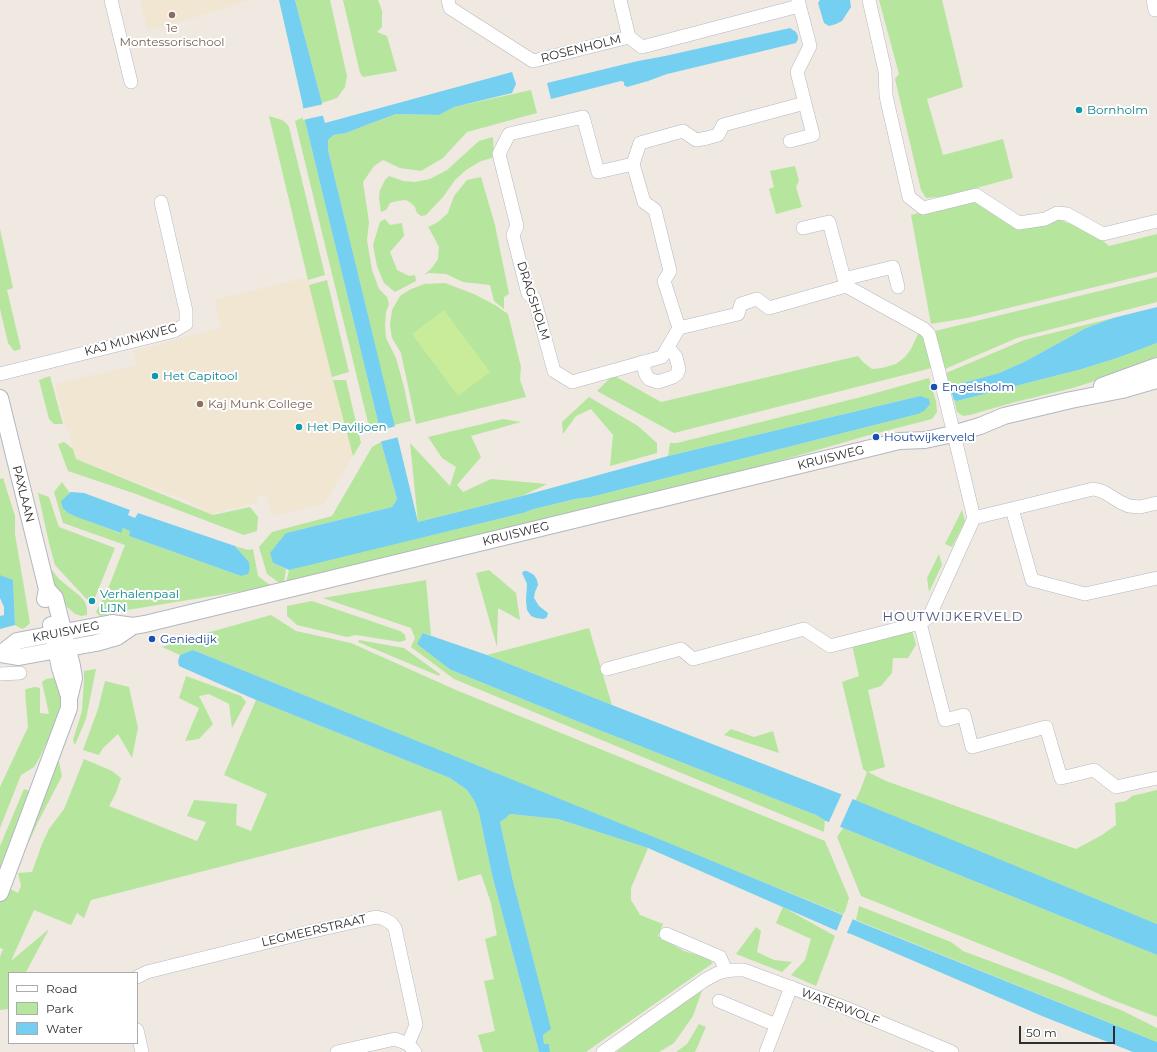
<!DOCTYPE html>
<html>
<head>
<meta charset="utf-8">
<style>
	body { margin:0 }
	#map { position:relative; width:1157px; height:1052px; overflow:hidden; background:#efe9e1; font-family:Montserrat,sans-serif }
	canvas { display:block }
	.legend { position:absolute; left:8px; top:972px; width:130px; height:72px; box-sizing:border-box; background:#fff; border:1px solid #ababab; margin:0; padding:5px 7px; list-style:none; font-size:12px; color:#2e2e2e }
	.legend li { display:flex; align-items:center; gap:8px; height:20px }
	.legend b { width:20px; border:1px solid #ababab }
	.scale { position:absolute; left:1019px; top:1026px; width:96px; height:18px; box-sizing:border-box; border:2px solid #2e2e2e; border-top:0; padding-left:5px; font-size:12px; line-height:14px; white-space:nowrap; color:#2e2e2e; -webkit-text-stroke:3px #fff; paint-order:stroke }
</style>
</head>
<body>
<div id="map">
<canvas width="1157" height="1052"></canvas>
<ul class="legend">
<li><b style="height:5px;background:#fff"></b>Road</li>
<li><b style="height:11px;background:#b6e59e"></b>Park</li>
<li><b style="height:11px;background:#75cff0"></b>Water</li>
</ul>
<div class="scale">50 m</div>
</div>
<script>
const ctx = document.querySelector('canvas').getContext('2d');
ctx.lineJoin = 'round';
function fillPath(path, color) { ctx.fillStyle = color; ctx.fill(path, 'evenodd'); }
const toPath = rows => new Path2D(rows.map(r => 'M' + r).join(''));
function trace(path, color, width, dash) { ctx.strokeStyle = color; ctx.lineWidth = width; ctx.lineCap = dash ? 'butt' : 'round'; ctx.setLineDash(dash || []); ctx.stroke(path); }
function label(font, color, halo, rows, align = 'center') {
  ctx.font = font + ' Montserrat,sans-serif'; ctx.lineWidth = 4; ctx.setLineDash([]); ctx.textBaseline = 'middle'; ctx.strokeStyle = halo; ctx.fillStyle = color; for (const [text, x, y, turn = 0] of rows) {
    ctx.save(); ctx.translate(x, y); ctx.rotate((+turn || 0) * Math.PI / 180); ctx.textAlign = isNaN(turn) ? turn : align; if (halo) ctx.strokeText(text, 0, 0); ctx.fillText(text, 0, 0); ctx.restore();
  }
}
fillPath(toPath([
	[140,0,251,0,148,31],
	[308,277,353,456,324,504,272,516,266,494,257,496,258,502,210,514,184,499,157,490,76,459,68,430,65,424,55,384,137,365,134,351,221,328,215,300]
]), '#f0e6d1');
fillPath(toPath([
	[295,0,330,0,347,76,345,87,337,98,322,103],
	[343,0,378,0,382,11,382,27,377,32,387,36,397,71,363,77,360,73],
	[879,0,942,0,963,87,927,99,943,155,1003,139,1013,178,947,196,926,198,921,190,895,79,899,74],
	[531,90,537,113,467,132,443,158,421,171,400,168,383,160,374,166,363,182,369,222,367,240,372,270,379,289,387,297,389,304,386,312,385,325,386,338,396,358,404,387,411,421,394,425,328,150,328,140,332,135,346,133,369,124,396,114,439,115,454,107],
	[269,116,282,120,287,124,289,127,325,275,308,280],
	[304,117,380,430,370,431,295,121],
	[493,137,494,157,479,162,466,170,455,180,443,197,426,215,421,216,417,213,415,207,411,203,406,200,397,201,390,203,386,210,381,212,379,198,380,190,385,180,389,176,403,181,415,182,430,179,447,170,479,141],
	[795,166,799,181,796,187,802,207,776,214,769,189,774,187,770,171],
	[481,177,495,225,509,294,504,297,504,309,494,301,490,285,463,282,446,274,429,273,424,275,432,268,438,259,439,247,430,230,428,227,438,222,448,213,454,196,467,180],
	[977,198,1022,228,1058,219,1095,234,1109,246,1157,234,1157,272,967,318,931,324,911,215],
	[385,219,390,225,402,223,404,236,390,252,397,270,409,276,415,275,416,281,395,292,384,283,377,266,373,245,380,222],
	[0,229,13,288,7,290,21,349,14,351,8,343,0,309],
	[1157,277,1157,302,1017,338,945,369,935,331],
	[327,280,349,372,332,377,309,285],
	[445,283,474,294,495,305,508,314,521,367,520,380,526,397,416,424,401,353,392,338,390,325,392,310,400,296,409,290,424,284],
	[1113,318,1086,328,1026,361,999,373,959,384,955,387,951,391,946,373,1024,340],
	[920,330,922,331,932,368,674,433,597,391,613,375,661,402,858,356,864,363,872,369,882,368,896,364,905,357,911,349],
	[1157,343,1157,361,1073,388,1015,402,970,415,963,416,957,412,954,400,957,401,1082,369,1120,357],
	[50,376,63,424,54,424,49,419,39,380],
	[929,378,936,401,937,412,932,419,866,436,671,492,286,583,289,570,307,565,523,513,534,509,575,499,591,497,918,414,920,396,668,456,670,443,677,443,865,396],
	[333,380,346,380,361,443,353,456],
	[589,397,638,426,657,443,657,453,610,466,613,435,591,409,576,416,563,434,562,422],
	[503,419,521,422,471,436,481,457,457,485,463,492,491,479,547,484,522,496,418,522,410,443,450,486,456,467,442,458,428,437],
	[64,442,73,449,76,459,213,515,250,507,258,517,257,531,244,535,136,494,68,471,58,444],
	[381,442,397,499,392,507,286,533,273,563,286,569,284,582,278,582,267,574,259,547,272,532,332,516,372,447],
	[3,478,15,516,15,534,30,623,26,627,22,629,15,625,13,581,0,575,0,479],
	[62,482,69,492,71,492,62,501,68,513,120,533,123,528,131,531,129,536,241,576,250,568,249,562,235,546,248,550,253,549,258,576,270,585,268,587,127,610,100,616,96,612,108,589,125,545,63,523,54,492],
	[38,493,49,497,59,527,115,548,92,605,55,565,49,543],
	[962,510,965,521,952,547,945,544],
	[939,554,942,565,929,592,927,578],
	[51,569,59,579,81,597,85,602,87,608,87,615,81,616,75,614,67,607,62,595,50,584,48,573],
	[489,570,516,593,520,620,498,608,497,647,476,573],
	[426,580,431,635,423,633,451,670,589,726,816,815,825,820,824,832,454,679,411,647,415,638,411,628,323,598],
	[312,601,400,631,405,635,406,640,400,642,356,635,347,637,297,625,287,616,287,606],
	[271,615,296,631,351,643,456,690,825,841,849,898,844,915,193,650,180,655,162,647,203,634],
	[589,628,612,705,487,655],
	[912,630,916,645,908,658,893,658,892,673,881,686,868,690,885,767,868,772,886,781,1076,849,1102,835,1116,825,1115,803,1126,801,1132,796,1157,790,1157,924,855,801,860,791,867,772,863,769,842,682,859,676,852,645],
	[359,640,404,648,440,674,439,676,358,642],
	[96,669,86,719,75,745,73,740,82,711,84,680,84,671],
	[186,676,241,696,246,702,232,728,229,704,209,694,199,696,213,724,199,739,185,741,199,708,179,698],
	[59,677,62,689,59,715,40,757,34,767,21,775,0,828,0,787,28,727,25,691,26,689,35,687,40,688,40,713,49,714,42,682,46,679],
	[105,681,129,687,138,728,132,758,118,734,103,748,99,755,83,750,98,709],
	[256,700,450,778,467,790,475,802,479,813,492,875,539,1052,483,1052,478,1035,495,1031,484,981,494,979,485,939,497,935,491,903,481,874,458,881,441,810,91,900,84,918,77,913,71,925,34,910,11,961,49,929,26,972,27,973,9,973,9,1009,0,1010,0,957,3,949,0,948,0,884,18,893,21,886,18,873,32,872,42,844,49,829,64,809,84,759,112,771,121,778,116,793,109,806,197,841,206,822,187,816,194,800,237,804,236,825,251,831,267,794,224,775],
	[731,729,754,737,773,731,779,753,724,735],
	[58,757,62,776,38,822,14,874,0,871,0,846,24,789,30,791,27,812],
	[510,814,558,819,648,848,631,888,631,900,636,908,640,915,663,924,658,936,684,951,707,958,713,963,586,1052,550,1052,549,1044,544,1044,543,1035,550,1029,513,881,500,822,506,818],
	[843,828,1157,955,1157,1017,1110,999,1062,977,861,896,837,837],
	[859,906,951,942,963,951,1121,1010,1157,1028,1157,1042,856,920],
	[783,907,835,936,816,986,791,975,805,960,811,939,776,923],
	[756,927,761,931,757,952,774,960,792,962,782,972,736,954],
	[704,985,693,1016,674,1043,659,1052,616,1052],
	[699,1024,706,1027,695,1052,676,1052,687,1044]
]), '#b6e59e');
fillPath(toPath([
	[444,310,490,372,458,396,412,334]
]), '#c9ec9a');
fillPath(toPath([
	[279,0,295,0,322,103,322,113,325,123,512,72,516,84,512,93,454,107,439,115,396,114,369,124,346,133,333,135,328,140,328,150,418,522,522,496,668,456,920,396,929,399,930,404,925,410,918,414,591,497,575,499,534,509,523,513,289,570,273,563,270,553,286,533,392,507,397,499,381,442,380,430,304,117,303,106],
	[820,0,850,0,851,7,842,21,836,24,829,26,824,23,818,3],
	[790,28,796,32,798,36,798,39,796,43,684,70,667,74,648,81,627,87,624,85,624,82,621,81,551,99,547,83,638,61,665,56],
	[1157,307,1157,343,1120,357,1082,369,957,401,954,400,951,391,955,387,959,384,999,373,1026,361,1086,328,1113,318],
	[71,492,84,493,130,510,128,515,135,518,138,513,235,546,249,562,250,568,248,574,241,576,129,536,130,531,123,528,121,533,77,517,68,513,63,508,61,501],
	[524,571,527,571,534,575,537,580,538,585,535,592,534,598,539,606,548,613,547,617,544,619,536,618,531,616,527,610,526,601,527,584,523,575,522,573],
	[0,575,13,580,15,625,0,629,0,616,4,615,4,607,0,598],
	[423,633,487,655,612,705,838,793,1157,924,1157,955,843,828,826,821,816,815,589,726,451,670,417,644],
	[193,650,676,846,869,926,1157,1042,1157,1052,1133,1052,1042,1016,851,934,835,930,648,848,558,819,510,814,506,818,500,822,513,881,551,1029,543,1035,544,1044,549,1044,550,1052,539,1052,492,875,479,813,475,802,467,790,450,778,256,700,179,666,178,661,180,655]
]), '#75cff0');
fillPath(toPath([
	[324,104,325,115,303,120,301,109],
	[396,426,399,437,379,442,378,431],
	[842,793,853,798,839,829,828,824],
	[844,912,854,916,846,935,836,932]
]), '#efe9e1');
const minor = toPath([
	[111,0,131,82],
	[448,0,450,8,533,61,629,37,642,47,799,6],
	[620,0,629,37],
	[869,0,885,71,886,96,909,197,923,208,976,195,1019,223,1045,219,1057,213,1067,214,1103,234,1157,221],
	[1153,0,1155,10,1157,9],
	[805,103,723,125,718,135,707,138,696,140,683,131,640,143,633,164,644,202,655,210,670,271,664,281,679,328,738,314,741,304,757,299,769,308,846,286],
	[790,141,813,135,797,72,810,46,798,0],
	[633,164,598,172,583,117,509,134,499,154,517,226,513,235,528,294,534,298,554,371,572,382,662,357,679,328],
	[803,228,829,222,846,286,924,329,929,334,939,372,974,518,929,617,920,623],
	[844,279,893,267,898,287],
	[642,362,646,375,649,379,658,382,673,377,677,374,679,369,676,357,668,347],
	[0,374,174,331,186,324,186,311,161,202],
	[1012,509,1032,580,1085,594,1157,578],
	[974,518,1093,489,1098,490,1104,492,1120,502,1129,506,1140,507,1157,503],
	[607,669,681,649,693,659,804,629,830,646,920,623,945,720,964,715,972,747,1046,727,1061,778,1094,770,1116,787,1157,778],
	[0,674,20,673],
	[666,934,720,957,726,971],
	[137,977,147,972,300,934,376,917,384,919,391,923,395,928,416,1025,408,1044],
	[719,1001,776,1025],
	[137,1030,142,1052],
	[337,1052,395,1039,408,1044,415,1052],
	[603,1052,705,980,718,973,726,971,734,970,744,970,752,973,841,1006,952,1052],
	[766,1052,791,987]
]);
const tertiary = toPath([
	[1102,386,1157,366],
	[0,398,47,589,45,599],
	[51,625,60,668,69,696],
	[2,653,17,641,112,623,133,626,145,624,879,446,899,441,925,440,953,434,980,426,1004,416,1071,400,1122,390,1157,380],
	[0,654,19,657,96,643,117,637,133,626],
	[0,893,69,708,69,699,74,678,72,666,55,598,47,589]
]);
trace(minor, '#b4b7c1', 14);
trace(tertiary, '#b4b7c1', 18);
trace(minor, '#fff', 13);
trace(tertiary, '#fff', 16);
for (const [x, y, r, color] of [
	[172,15,4,"#8d6e63"],
	[1079,110,4,"#0f9aa8"],
	[155,376,4,"#0f9aa8"],
	[934,387,4,"#1a4fb4"],
	[200,404,4,"#8d6e63"],
	[299,427,4,"#0f9aa8"],
	[876,437,4,"#1a4fb4"],
	[92,601,4,"#0f9aa8"],
	[152,639,4,"#1a4fb4"]
]) { const dot = new Path2D(); dot.arc(x, y, r, 0, 2 * Math.PI); ctx.fillStyle = color; ctx.fill(dot); trace(dot, '#fff', 1.5); }
label('12px', '#785e54', '#fff', [
	["1e",172,28],
	["Montessorischool",172,42],
	["Kaj Munk College",208,404,"left"]
]);
label('12px', '#2e2e2e', '#fff', [
	["ROSENHOLM",581,49,-14],
	["DRAGSHOLM",533,301,72],
	["KAJ MUNKWEG",131,340,-15],
	["KRUISWEG",831,458,-14],
	["PAXLAAN",23,494,76],
	["KRUISWEG",516,534,-14],
	["KRUISWEG",66,632,-11],
	["LEGMEERSTRAAT",314,931,-13],
	["WATERWOLF",840,1007,21]
]);
label('12px', '#0d838f', '#fff', [
	["Bornholm",1087,110],
	["Het Capitool",163,376],
	["Het Paviljoen",307,427],
	["Verhalenpaal",100,594],
	["LIJN",100,608]
], 'left');
label('12px', '#164399', '#fff', [
	["Engelsholm",942,387],
	["Houtwijkerveld",884,437],
	["Geniedijk",160,639]
], 'left');
ctx.letterSpacing = '1px';
label('13px', '#4d5680', '#fff', [
	["HOUTWIJKERVELD",953,617]
]);
ctx.letterSpacing = '0px';
</script>
</body>
</html>
